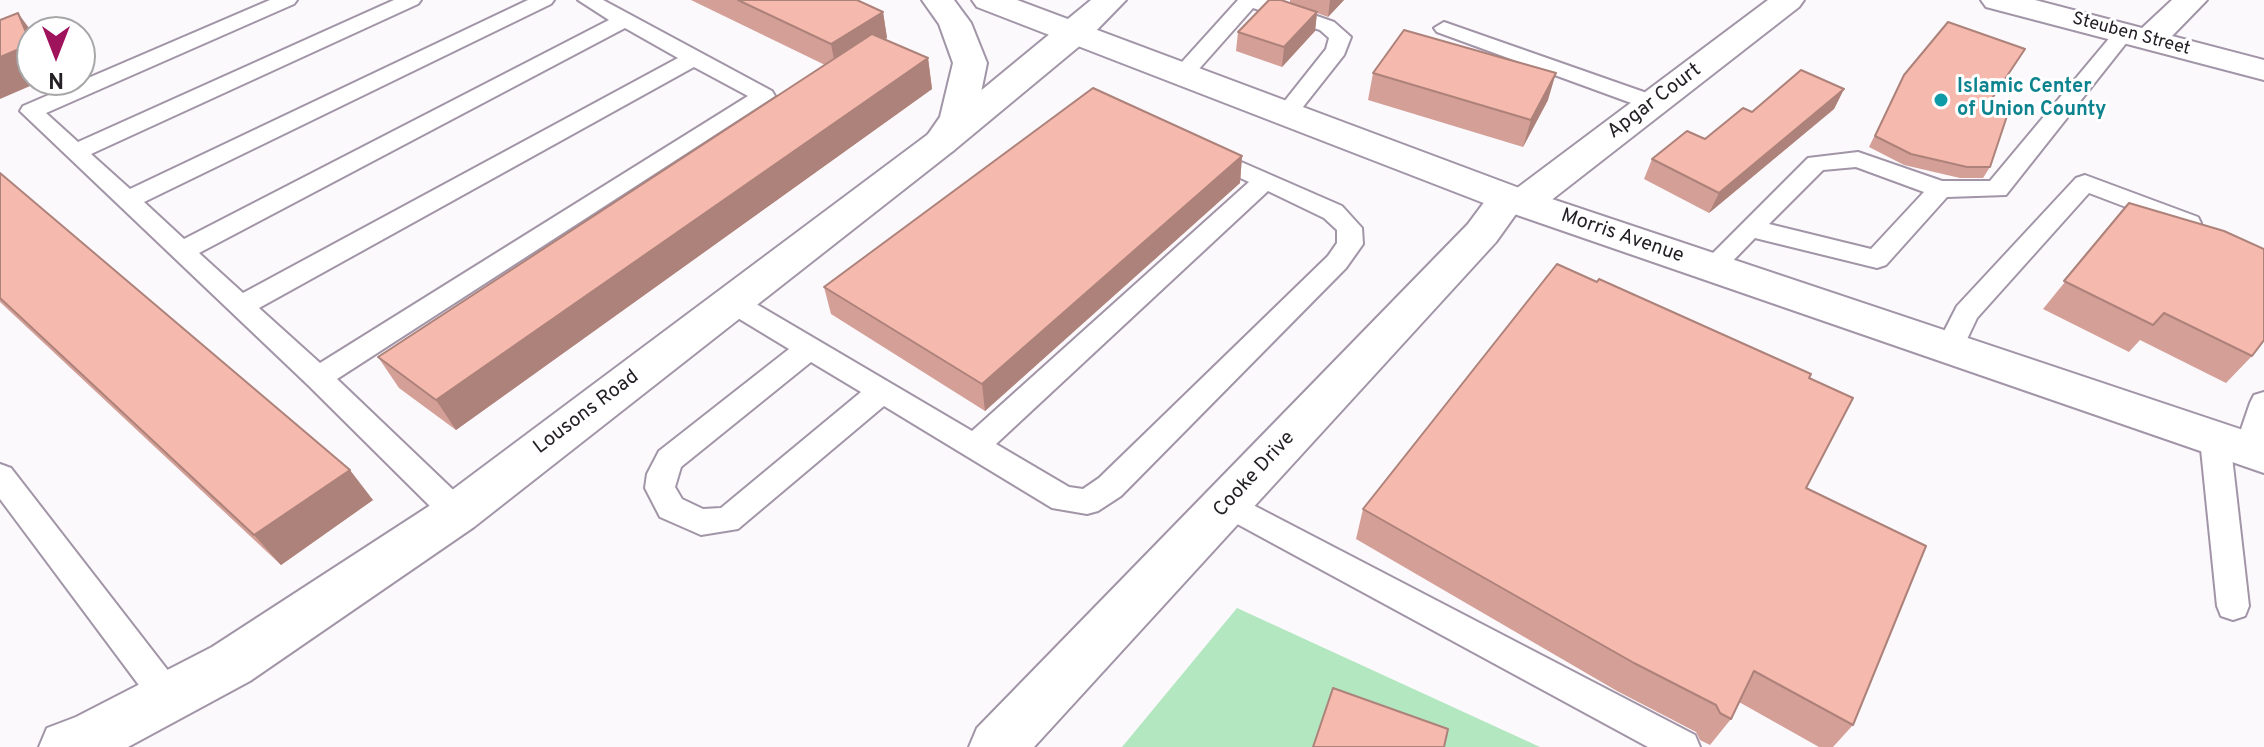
<!DOCTYPE html>
<html>
<head>
<meta charset="utf-8">
<style>
	body { margin:0 }
	#map { position:relative; width:2264px; height:747px; overflow:hidden; background:#fcf9fd; font-family:Overpass,sans-serif }
	canvas { display:block }
	.north { position:absolute; left:16px; top:16px; width:80px; height:80px; box-sizing:border-box; background:#fff; border:2px solid #a7a6a8; border-radius:50%; rotate:180deg; font-size:22px; font-weight:700; line-height:32px; text-align:center; color:#242026 }
	.north::after { content:''; display:block; margin:auto; width:28px; height:36px; background:#9f135d; clip-path:polygon(50% 0,100% 100%,50% 72%,0 100%) }
</style>
</head>
<body>
<div id="map">
<canvas width="2264" height="747"></canvas>
<div class="north">N</div>
</div>
<script>
const ctx = document.querySelector('canvas').getContext('2d');
ctx.lineJoin = 'round';
function fillPath(path, color) { ctx.fillStyle = color; ctx.fill(path, 'evenodd'); }
const toPath = rows => new Path2D(rows.map(r => 'M' + r).join(''));
function trace(path, color, width, dash) { ctx.strokeStyle = color; ctx.lineWidth = width; ctx.lineCap = dash ? 'butt' : 'round'; ctx.setLineDash(dash || []); ctx.stroke(path); }
function label(font, color, halo, rows, align = 'center') {
  ctx.font = font + ' Overpass,sans-serif'; ctx.lineWidth = 6; ctx.setLineDash([]); ctx.textBaseline = 'middle'; ctx.strokeStyle = halo; ctx.fillStyle = color; for (const [text, x, y, turn = 0] of rows) {
    ctx.save(); ctx.translate(x, y); ctx.rotate((+turn || 0) * Math.PI / 180); ctx.textAlign = isNaN(turn) ? turn : align; if (halo) ctx.strokeText(text, 0, 0); ctx.fillText(text, 0, 0); ctx.restore();
  }
}
fillPath(toPath([
	[1237,608,1540,747,1122,747]
]), '#b2e7c0');
const lane = toPath([
	[270,0,297,0,294,4,46,113,78,142,394,0,421,0,418,4,91,154,130,189,528,0,554,0,551,4,144,202,184,239,609,20,578,0,603,0,772,91,775,96,337,379,468,504,472,513,468,522,457,526,446,522,308,385,20,111,23,106,270,0],
	[625,28,678,58,243,293,199,253,625,28],
	[694,67,748,96,320,363,259,308,694,67],
	[1238,0,1271,0,1334,22,1351,37,1344,55,1295,117,1287,119,1279,117,1276,112,1326,49,1329,38,1320,30,1253,8,1191,78,1175,78,1172,73,1238,0],
	[1444,22,1661,98,1664,103,1661,108,1645,108,1437,32,1434,28,1444,22],
	[2124,27,2135,33,2131,37,2006,195,1947,197,1886,265,1877,268,1755,238,1720,274,1711,277,1702,274,1698,268,1808,158,1858,152,1942,181,1990,181,2117,29,2124,27],
	[1856,167,1924,192,1871,249,1769,224,1823,170,1856,167],
	[1216,151,1342,206,1362,228,1363,244,1346,268,1121,496,1098,511,1087,514,1052,508,884,406,738,529,701,535,660,517,645,488,647,474,659,451,789,349,723,309,719,302,723,295,732,293,741,295,972,431,1249,182,1208,163,1204,158,1208,153,1216,151],
	[1268,191,1324,218,1337,230,1337,243,1328,256,1099,478,1083,489,1069,487,996,444,1268,191],
	[811,362,861,392,721,508,703,509,682,499,675,487,681,467,811,362],
	[2085,175,2198,217,2201,223,2198,229,2189,231,2089,193,1977,318,1959,356,1949,359,1939,356,1935,349,1957,306,2076,178,2085,175],
	[2264,392,2264,449,2259,458,2249,462,2239,458,2234,450,2250,403,2254,395,2264,392],
	[2215,428,2225,431,2230,439,2249,606,2245,616,2233,620,2221,616,2217,606,2200,439,2205,431,2215,428],
	[0,464,11,468,180,686,185,697,180,708,168,713,156,708,0,499,0,464],
	[1228,492,1695,735,1700,747,1648,747,1217,513,1213,504,1217,495,1228,492]
]);
const street = toPath([
	[1091,0,1126,0,1088,39,953,151,474,527,250,681,128,747,39,747,47,728,76,717,212,647,440,499,927,135,1091,0],
	[1768,0,1804,0,1799,7,1536,212,1516,214,1496,242,1034,747,969,747,977,728,1468,224,1494,189,1508,186,1517,188,1768,0],
	[1981,0,2035,0,2142,28,2172,0,2207,0,2172,36,2264,60,2264,80,1986,7,1981,0]
]);
const primary = toPath([
	[922,0,954,0,971,23,987,63,976,117,953,151,940,154,927,151,922,143,940,117,953,63,939,24,922,0],
	[972,0,1017,0,1522,189,2264,437,2264,473,1494,207,977,7,972,0]
]);
trace(lane, '#a195a7', 4);
trace(street, '#a195a7', 4);
trace(primary, '#a195a7', 4);
fillPath(lane, '#fff');
fillPath(street, '#fff');
fillPath(primary, '#fff');
fillPath(toPath([
	[691,0,857,0,883,12,887,38,885,39,928,58,932,89,456,430,399,388,378,357,825,65],
	[1290,0,1344,0,1328,17,1317,13,1315,31,1282,67,1236,51,1238,32,1290,3],
	[1373,73,1548,100,1523,147,1368,100],
	[1904,75,1989,103,1990,167,1983,178,1960,178,1904,165,1869,147],
	[1844,89,1834,109,1709,213,1644,179,1652,159],
	[1242,156,1240,183,985,411,831,314,824,287],
	[0,173,373,500,281,565,0,302],
	[2129,203,2252,356,2226,383,2140,340,2129,352,2043,309],
	[1809,378,1806,488,1853,725,1833,747,1819,747,1739,702,1731,719,1710,745,1700,740,1696,732,1617,691,1356,539,1363,509]
]), '#d49f96');
fillPath(toPath([
	[1330,0,1344,0,1328,17],
	[883,12,887,38,836,70,831,44],
	[1317,12,1315,31,1282,67,1284,47],
	[18,13,32,32,32,80,44,80,0,99,0,57],
	[928,58,932,89,456,430,436,400],
	[1556,73,1548,100,1523,147,1531,120],
	[1844,89,1834,109,1709,213,1719,193],
	[1242,156,1240,183,985,411,982,384],
	[350,470,373,500,281,565,254,535]
]), '#ac827a');
const building = toPath([
	[738,0,857,0,883,12,831,44,738,0],
	[1269,0,1281,0,1317,12,1284,47,1238,32,1269,0],
	[18,13,31,44,0,57,0,20,18,13],
	[1948,22,2025,49,1989,103,2009,110,1990,167,1967,167,1911,154,1875,136,1904,75,1948,22],
	[1404,30,1556,73,1531,120,1373,73,1404,30],
	[872,34,928,58,436,400,378,357,872,34],
	[1801,70,1844,89,1719,193,1652,159,1687,131,1705,139,1743,108,1752,112,1801,70],
	[1093,88,1242,156,982,384,824,287,1093,88],
	[0,173,350,470,254,535,0,298,0,173],
	[2129,203,2224,231,2264,249,2264,340,2252,356,2164,313,2153,325,2064,281,2129,203],
	[1557,264,1597,282,1599,279,1811,374,1809,378,1853,398,1806,488,1926,546,1853,725,1754,671,1731,719,1720,713,1716,705,1634,663,1363,509,1557,264],
	[1333,688,1448,729,1444,747,1313,747,1333,688]
]);
fillPath(building, '#f6b9ae');
trace(building, '#ac827a', 2);
for (const [x, y, r, color] of [
	[1941,100,8,"#0f9aa8"]
]) { const dot = new Path2D(); dot.arc(x, y, r, 0, 2 * Math.PI); ctx.fillStyle = color; ctx.fill(dot); trace(dot, '#fff', 3); }
label('18px', '#242026', '#fff', [
	["Steuben Street",2131,35,15]
]);
label('bold 20px', '#0d838f', '#fff', [
	["Islamic Center",1957,88],
	["of Union County",1957,111]
], 'left');
label('20px', '#242026', '#fff', [
	["Apgar Court",1655,102,-37],
	["Morris Avenue",1622,237,19],
	["Lousons Road",587,413,-37],
	["Cooke Drive",1255,475,-47]
]);
</script>
</body>
</html>
